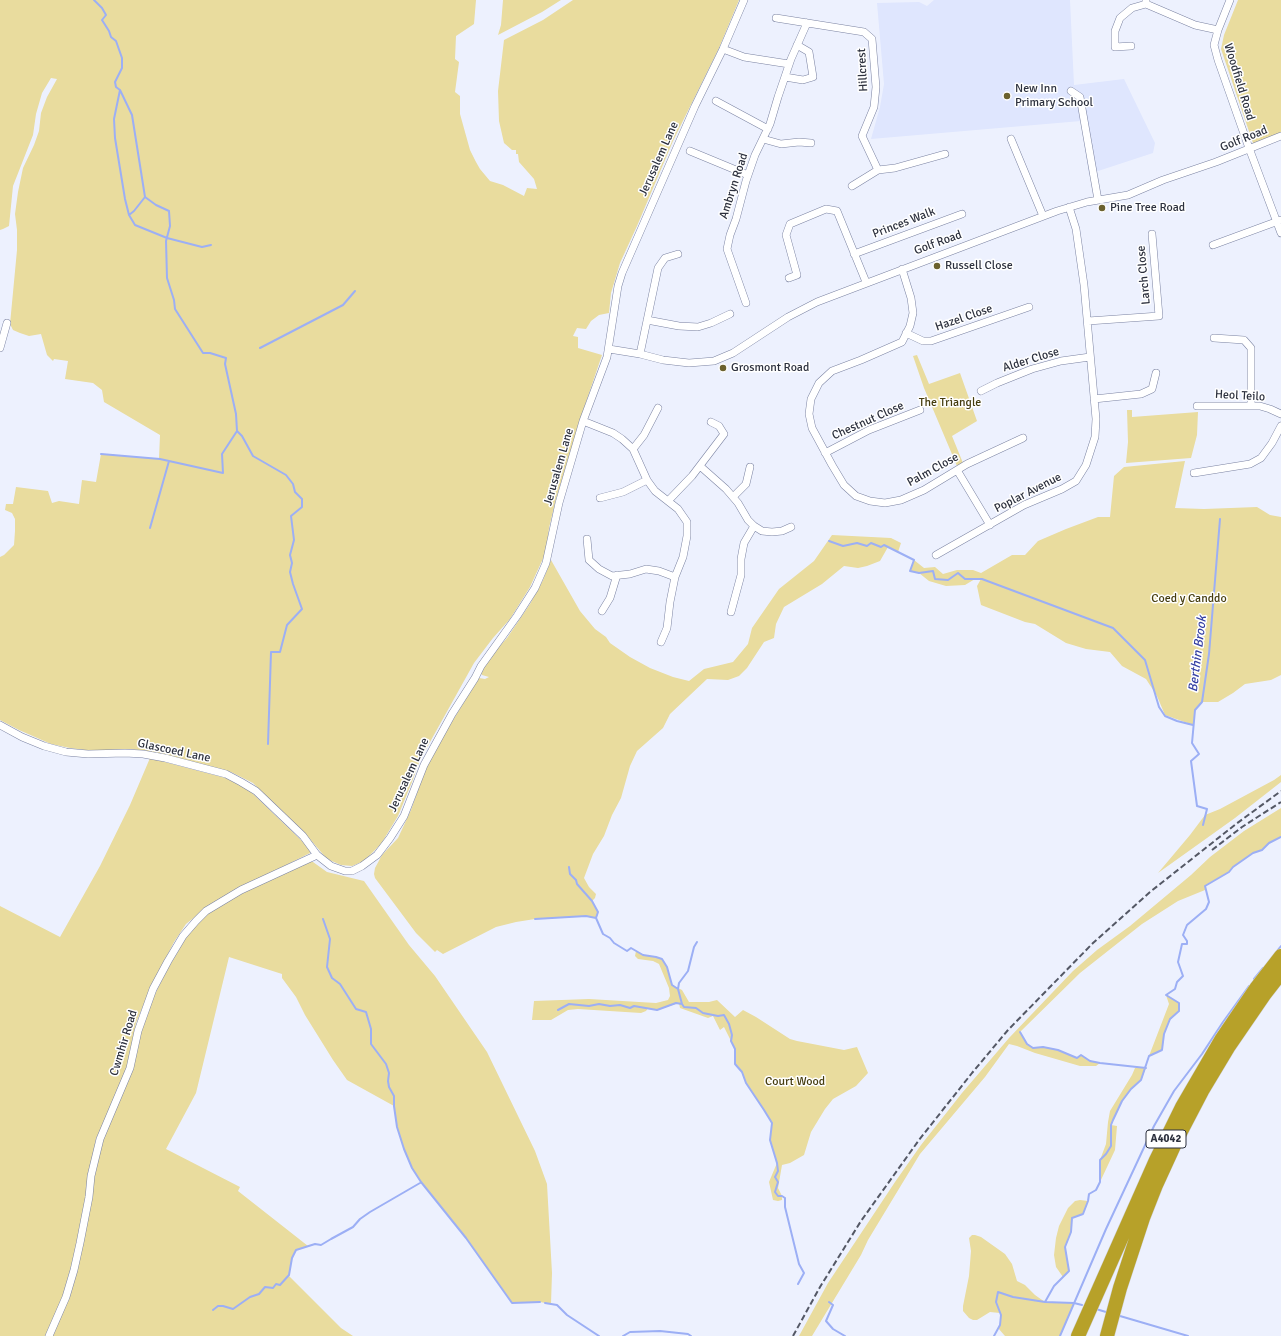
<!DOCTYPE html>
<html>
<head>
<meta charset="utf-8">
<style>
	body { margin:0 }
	canvas { display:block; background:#edf1fe }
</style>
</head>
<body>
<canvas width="1281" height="1336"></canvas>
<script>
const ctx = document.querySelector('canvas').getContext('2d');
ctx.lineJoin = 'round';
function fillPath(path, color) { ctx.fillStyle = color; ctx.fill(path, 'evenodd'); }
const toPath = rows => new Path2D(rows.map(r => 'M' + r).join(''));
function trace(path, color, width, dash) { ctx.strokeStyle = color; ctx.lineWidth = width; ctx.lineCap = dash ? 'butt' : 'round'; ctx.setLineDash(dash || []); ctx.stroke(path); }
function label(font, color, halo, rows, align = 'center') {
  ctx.font = font + ' Signika,sans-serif'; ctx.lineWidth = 3; ctx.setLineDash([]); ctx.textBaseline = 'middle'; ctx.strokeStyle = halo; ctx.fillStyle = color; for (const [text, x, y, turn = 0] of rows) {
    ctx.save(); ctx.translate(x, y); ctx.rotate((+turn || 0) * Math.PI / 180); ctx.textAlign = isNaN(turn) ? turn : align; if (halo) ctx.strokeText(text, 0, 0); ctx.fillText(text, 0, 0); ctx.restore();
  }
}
fillPath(toPath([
	[934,0,1070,0,1074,85,1124,79,1155,143,1153,153,1089,174,1081,121,871,139,880,107,884,84,877,3,919,2,927,6]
]), '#dfe6fe');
fillPath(toPath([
	[0,0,476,0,474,24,456,36,455,59,459,62,455,92,460,96,460,114,470,150,476,162,480,169,490,181,503,185,524,196,527,188,537,189,534,179,519,162,518,154,516,154,516,150,512,150,504,143,499,121,498,91,504,40,543,20,573,0,739,0,719,48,673,141,637,226,620,263,611,293,609,313,599,315,591,321,586,329,577,328,573,336,578,337,578,348,602,355,583,411,556,499,549,528,546,552,530,587,510,619,493,638,474,663,420,760,412,782,398,816,381,844,364,861,352,866,341,865,327,859,303,831,285,816,253,783,231,772,148,751,130,749,93,751,70,748,51,744,19,730,0,720,0,557,4,555,14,545,15,531,15,519,12,513,5,510,6,504,13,504,16,487,48,491,52,503,59,501,79,504,82,480,96,482,101,454,159,459,160,435,104,402,102,390,93,383,65,379,68,361,54,359,53,361,47,355,41,334,29,336,20,333,13,330,10,324,17,250,17,230,15,214,18,192,23,168,34,145,39,131,41,113,47,97,57,79,51,78,42,93,36,114,33,135,13,186,9,226,3,229,0,230],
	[503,0,561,0,542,12,498,35,501,25],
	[1238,0,1281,0,1281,136,1254,146,1221,49,1224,35],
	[917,355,929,384,960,373,977,421,952,436,963,463,957,466,924,388,913,356],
	[1127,410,1132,410,1132,417,1198,412,1197,435,1191,458,1126,463,1128,442],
	[1185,461,1175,508,1204,509,1257,507,1270,515,1281,517,1281,675,1271,680,1245,684,1233,693,1218,702,1202,702,1195,710,1193,725,1165,715,1157,696,1146,679,1122,666,1110,652,1086,649,1066,643,1035,624,1025,622,981,605,977,586,981,579,975,579,965,585,946,586,929,581,919,573,910,571,914,560,924,568,935,567,943,574,957,570,973,570,981,573,1012,555,1025,555,1038,541,1066,529,1098,517,1110,517,1114,476,1124,467],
	[832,535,891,538,901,543,898,552,888,547,880,561,867,566,858,568,844,566,822,584,784,607,776,624,774,638,764,642,747,668,739,676,728,680,707,679,670,714,663,728,637,751,630,766,621,798,612,815,604,836,593,854,584,878,589,887,596,894,595,898,592,901,598,912,596,918,586,916,535,919,516,922,496,927,443,954,437,950,435,952,416,933,375,878,374,874,375,868,382,855,398,838,411,810,426,767,448,728,479,678,485,679,489,677,482,675,480,672,490,657,507,638,530,604,543,580,551,560,580,611,595,629,606,637,610,643,630,657,650,668,673,677,689,681,704,669,733,662,748,644,752,628,779,589,814,561],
	[150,758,222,777,232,780,248,789,303,842,311,849,310,853,235,891,206,908,186,924,174,942,151,987,136,1023,127,1070,96,1139,78,1242,63,1295,46,1336,0,1336,0,906,60,937,100,866,130,805],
	[1281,775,1281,782,1235,818,1158,873,1190,835,1205,815,1220,809,1274,780],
	[1281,808,1281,837,1269,843,1262,850,1253,853,1233,867,1229,872,1209,883,1205,886,1205,890,1178,901,1142,924,1080,973,1020,1032,1027,1044,1033,1048,1043,1047,1058,1050,1077,1058,1081,1055,1090,1061,1100,1063,1096,1066,1080,1066,1035,1053,1017,1046,1009,1044,985,1077,920,1154,868,1240,861,1255,812,1336,799,1336,828,1283,895,1182,921,1145,962,1093,1009,1038,1073,971,1097,950,1130,926,1191,875,1210,857,1244,831],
	[309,862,313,862,327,872,364,881,409,945,435,976,487,1052,535,1151,547,1184,552,1273,551,1304,540,1302,512,1303,466,1238,421,1182,412,1168,404,1149,397,1127,394,1106,347,1080,333,1060,305,1015,296,997,282,978,282,974,229,957,196,1093,166,1149,240,1187,238,1191,308,1246,296,1250,292,1258,289,1276,341,1328,353,1336,52,1336,69,1298,100,1146,152,1000,167,970,187,936,207,914,248,889],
	[636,951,643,955,656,957,662,959,667,967,672,985,682,990,689,1002,709,1002,717,1000,735,1017,743,1010,756,1017,790,1039,797,1041,844,1050,857,1047,868,1073,856,1086,833,1099,825,1109,811,1132,804,1155,790,1163,782,1165,778,1188,782,1196,782,1200,778,1201,773,1200,769,1182,777,1163,770,1140,772,1123,764,1110,746,1083,742,1072,735,1064,735,1049,724,1027,720,1030,713,1016,708,1018,680,1008,679,1003,657,1010,648,1008,646,1011,641,1013,578,1009,568,1010,551,1020,532,1020,534,1001,589,999,656,1003,668,1000,670,996,669,988,659,964,653,961,638,959,635,956],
	[1166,995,1179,1003,1179,1011,1170,1020,1164,1034,1162,1050,1149,1056,1169,1004],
	[1135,1068,1146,1068,1141,1080,1131,1089,1122,1101,1113,1120,1111,1125,1117,1126,1115,1150,1100,1182,1100,1160,1106,1144,1108,1122,1110,1111,1132,1075],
	[1080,1200,1088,1201,1083,1214,1072,1218,1071,1232,1065,1247,1069,1271,1063,1277,1056,1267,1054,1255,1056,1238,1059,1226,1068,1208,1075,1201],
	[972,1235,975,1235,981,1237,1005,1254,1012,1264,1017,1281,1025,1285,1035,1295,1045,1302,1074,1303,1060,1336,1005,1336,998,1328,1000,1325,1001,1315,1000,1313,990,1312,977,1320,973,1320,969,1318,963,1311,963,1306,969,1276,971,1251,969,1238]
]), '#e9dc9e');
trace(toPath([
	[94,0,102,8,106,15,102,20,109,31,111,37,116,41,122,58,122,68,115,82,116,87,120,90,132,115,145,197,156,205,169,211,170,226,166,241,167,278,174,300,175,309,203,353,210,353,226,358,225,364,236,414,237,431,242,436,253,456,286,475,293,484,295,492,302,499,302,507,291,516,294,540,290,555,292,563,290,572,293,584,302,609,287,625,280,652,271,652,268,744],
	[120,90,114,119,115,138,125,199,129,215,135,225,167,238,202,247,211,245],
	[129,215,134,211,145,197],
	[260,348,343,305,355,291],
	[101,454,160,459,223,473,222,454,237,431],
	[150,528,169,461],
	[829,541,843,546,857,543,867,546,871,543,881,547,884,545,914,560,910,571,919,573,933,571,935,579,948,580,958,573,965,579,982,579,1113,628,1145,660,1159,707,1165,716,1177,721,1193,725],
	[1203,825,1207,809,1197,806,1191,761,1199,754,1192,743,1195,710,1202,702,1209,654,1220,519],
	[569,867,570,874,576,880,577,884,592,901,598,912,596,918,603,934,610,938,614,943,627,951,631,948,643,955,656,957,662,959,667,967,672,985,678,989,682,1004,684,1007,696,1008,703,1013,718,1016,724,1015,729,1024,732,1035,731,1041,735,1049,735,1064,742,1072,746,1083,764,1110,772,1123,770,1140,777,1163,778,1171,775,1177,778,1182,775,1192,778,1196,782,1196,785,1198,785,1207,799,1264,804,1273,798,1284],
	[323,919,330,939,327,967,332,978,340,984,356,1009,366,1012,371,1029,371,1044,386,1064,389,1073,388,1081,389,1087,394,1096,394,1106,397,1127,404,1149,412,1168,421,1182,466,1238,512,1303,540,1302],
	[535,919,586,916,596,918],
	[1277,951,1281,946],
	[1254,979,1263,968],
	[678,989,679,983,688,971,694,947,697,942],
	[558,1010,569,1004,589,1006,599,1004,610,1006,620,1005,630,1008,634,1006,657,1010,676,1003,682,1004],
	[1020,1032,1027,1044,1033,1048,1043,1047,1058,1050,1077,1058,1081,1055,1090,1061,1100,1063,1146,1068],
	[829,1302,833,1305,826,1321,833,1329,845,1336],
	[1045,1302,1074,1303,1082,1305],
	[545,1303,557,1305,567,1315,599,1336],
	[1096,1309,1106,1312],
	[213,1310,218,1306,223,1306,233,1309,250,1297,259,1294,265,1287,273,1288,276,1284,280,1285,289,1275,292,1258,296,1250,315,1244,321,1245,331,1239,353,1227,360,1219,370,1212,420,1183],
	[1120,1316,1188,1336],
	[623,1336,630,1332,660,1331,688,1334,691,1336],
	[994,1336,1000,1325,1001,1315,996,1302,998,1292,1013,1297,1045,1302,1054,1286,1069,1271,1065,1247,1071,1232,1072,1218,1083,1214,1088,1201,1089,1194,1096,1190,1100,1182,1100,1160,1106,1154,1111,1146,1111,1125,1113,1120,1122,1101,1131,1089,1141,1080,1149,1056,1162,1050,1164,1034,1170,1019,1179,1011,1179,1003,1166,995,1175,989,1177,982,1183,976,1178,962,1182,944,1187,944,1187,941,1183,935,1187,925,1206,909,1209,902,1205,886,1229,872,1233,867,1253,853,1262,850,1269,843,1281,837],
	[1060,1336,1106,1229,1154,1126,1174,1091,1202,1054,1223,1022,1249,986]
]), '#9caff5', 2);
const street = toPath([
	[1146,0,1146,4,1195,25,1218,30],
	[1230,0,1218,30,1214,45,1218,60,1249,148,1281,233],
	[776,18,864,32,872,39,876,87,874,107,862,136,878,170],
	[1131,46,1115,47,1115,31,1120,18,1132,8,1146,4],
	[723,49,744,57,789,64],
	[785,77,803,80,813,77,809,52,797,45],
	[1071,91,1080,97,1098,200],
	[716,101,768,129],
	[763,139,781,144,799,142,811,143],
	[1011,139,1043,216],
	[690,151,748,175],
	[852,186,878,170,895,168,945,154],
	[1213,245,1281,220],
	[854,254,962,214],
	[902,269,911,298,913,313,910,326,902,342,861,360,832,371,819,383,811,399,809,414,812,428,832,465,844,485,856,496,870,501,885,503,901,500,924,490,967,464,1023,438],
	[789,278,797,275,786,235,790,224,826,209,837,211,866,282],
	[746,303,727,249,730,235,736,219,746,181,755,155,770,124,778,97,791,59,807,23],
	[647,320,679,326,698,327,711,323,730,314],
	[1088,321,1159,316,1152,234],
	[906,333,923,341,931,341,1029,307],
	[1214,338,1244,340,1251,348,1251,406],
	[0,348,7,323],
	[609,349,640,354,663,360,689,363,714,361,733,353,788,317,817,302,1057,211,1087,202,1128,195,1163,180,1216,162,1281,136],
	[640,354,658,268,665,258,678,254],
	[981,391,997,383,1032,369,1061,361,1090,357],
	[1094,399,1141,394,1152,389,1156,373],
	[1197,406,1260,406,1270,409,1281,414],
	[583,421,613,433,622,439,633,449,647,480,655,491,678,509,687,522,687,536,683,557,675,577,670,602,667,628,661,642],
	[633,449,644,435,658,408],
	[825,453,869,430,920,410],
	[700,466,726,489,738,503,748,520,754,526,762,531,772,532,782,531,791,527],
	[957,470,990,525],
	[1194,473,1250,464,1261,458,1272,443,1281,426],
	[733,497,746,484,750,467],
	[600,498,623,492,647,480],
	[668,501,692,476,724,434,719,426,711,422],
	[587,539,589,560,599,569,612,576,630,574,646,569,659,571,675,577],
	[936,555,1024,505,1062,489,1076,481,1086,465,1095,437,1096,419,1084,285,1076,229,1069,207],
	[602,611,610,598,617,575],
	[731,612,741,575,741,559,744,543,754,526],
	[0,725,22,737,44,746,66,752,88,754,125,753,143,754,165,758,226,774,241,782,256,791,303,836,317,855,331,866,345,871,352,871,362,866,377,855,390,838,404,816,424,765,452,714,475,678,481,666,517,616,535,588,546,563,559,503,583,421,607,357,618,286,622,273,695,106,723,49,744,0],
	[49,1336,66,1297,74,1270,80,1243,89,1197,91,1176,100,1139,130,1068,138,1031,153,989,168,961,183,936,196,921,206,911,241,890,317,855]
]);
const highway = toPath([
	[1078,1336,1156,1160,1182,1107,1221,1040,1257,987,1281,956],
	[1107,1336,1120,1288,1143,1218,1156,1185,1178,1137,1202,1091,1229,1046,1264,995,1281,973]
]);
trace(street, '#7b83a2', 8);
trace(highway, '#d1d2d5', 15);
trace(street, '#fff', 7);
trace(highway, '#b7a129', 14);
trace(toPath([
	[1212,850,1242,827,1281,802],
	[793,1336,820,1287,861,1221,919,1140,972,1073,1008,1030,1093,943,1150,892,1236,824,1281,791]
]), '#545865', 2, [6, 3]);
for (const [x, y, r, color] of [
	[1007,96,4,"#6b612e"],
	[1102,208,4,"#6b612e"],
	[937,266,4,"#6b612e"],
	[723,368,4,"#6b612e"]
]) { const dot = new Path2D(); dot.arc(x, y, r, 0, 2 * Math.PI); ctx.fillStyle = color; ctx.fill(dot); trace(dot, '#fff', 1.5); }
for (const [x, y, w] of [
	[1166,1139,40]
]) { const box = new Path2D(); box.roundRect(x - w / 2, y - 9, w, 18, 3); ctx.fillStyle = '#fff'; ctx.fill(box); trace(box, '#2d313e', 1); }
label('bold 11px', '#2d313e', null, [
	["A4042",1166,1139]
]);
label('12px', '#2d313e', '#fff', [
	["Hillcrest",863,70,-93],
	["Woodfield Road",1239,82,73],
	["Golf Road",1244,139,-22],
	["Jerusalem Lane",659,159,-66],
	["Ambryn Road",734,186,-72],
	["Princes Walk",904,223,-21],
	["Golf Road",938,243,-20],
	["Larch Close",1144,275,-95],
	["Hazel Close",964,318,-19],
	["Alder Close",1031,360,-17],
	["Heol Teilo",1240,396,3],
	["Chestnut Close",868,421,-24],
	["Jerusalem Lane",559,467,-74],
	["Palm Close",933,470,-29],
	["Poplar Avenue",1028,493,-27],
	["Glascoed Lane",174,751,12],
	["Jerusalem Lane",409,775,-65],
	["Cwmhir Road",124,1043,-73]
]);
label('12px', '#2d313e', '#fff', [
	["New Inn",1015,89],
	["Primary School",1015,103],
	["Pine Tree Road",1110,208],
	["Russell Close",945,266],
	["Grosmont Road",731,368]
], 'left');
label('12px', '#453c0e', '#fff', [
	["The Triangle",950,403],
	["Coed y Canddo",1189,599],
	["Court Wood",795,1082]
]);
label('italic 13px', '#343fa3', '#fff', [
	["Berthin Brook",1198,654,-83]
]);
</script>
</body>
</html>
